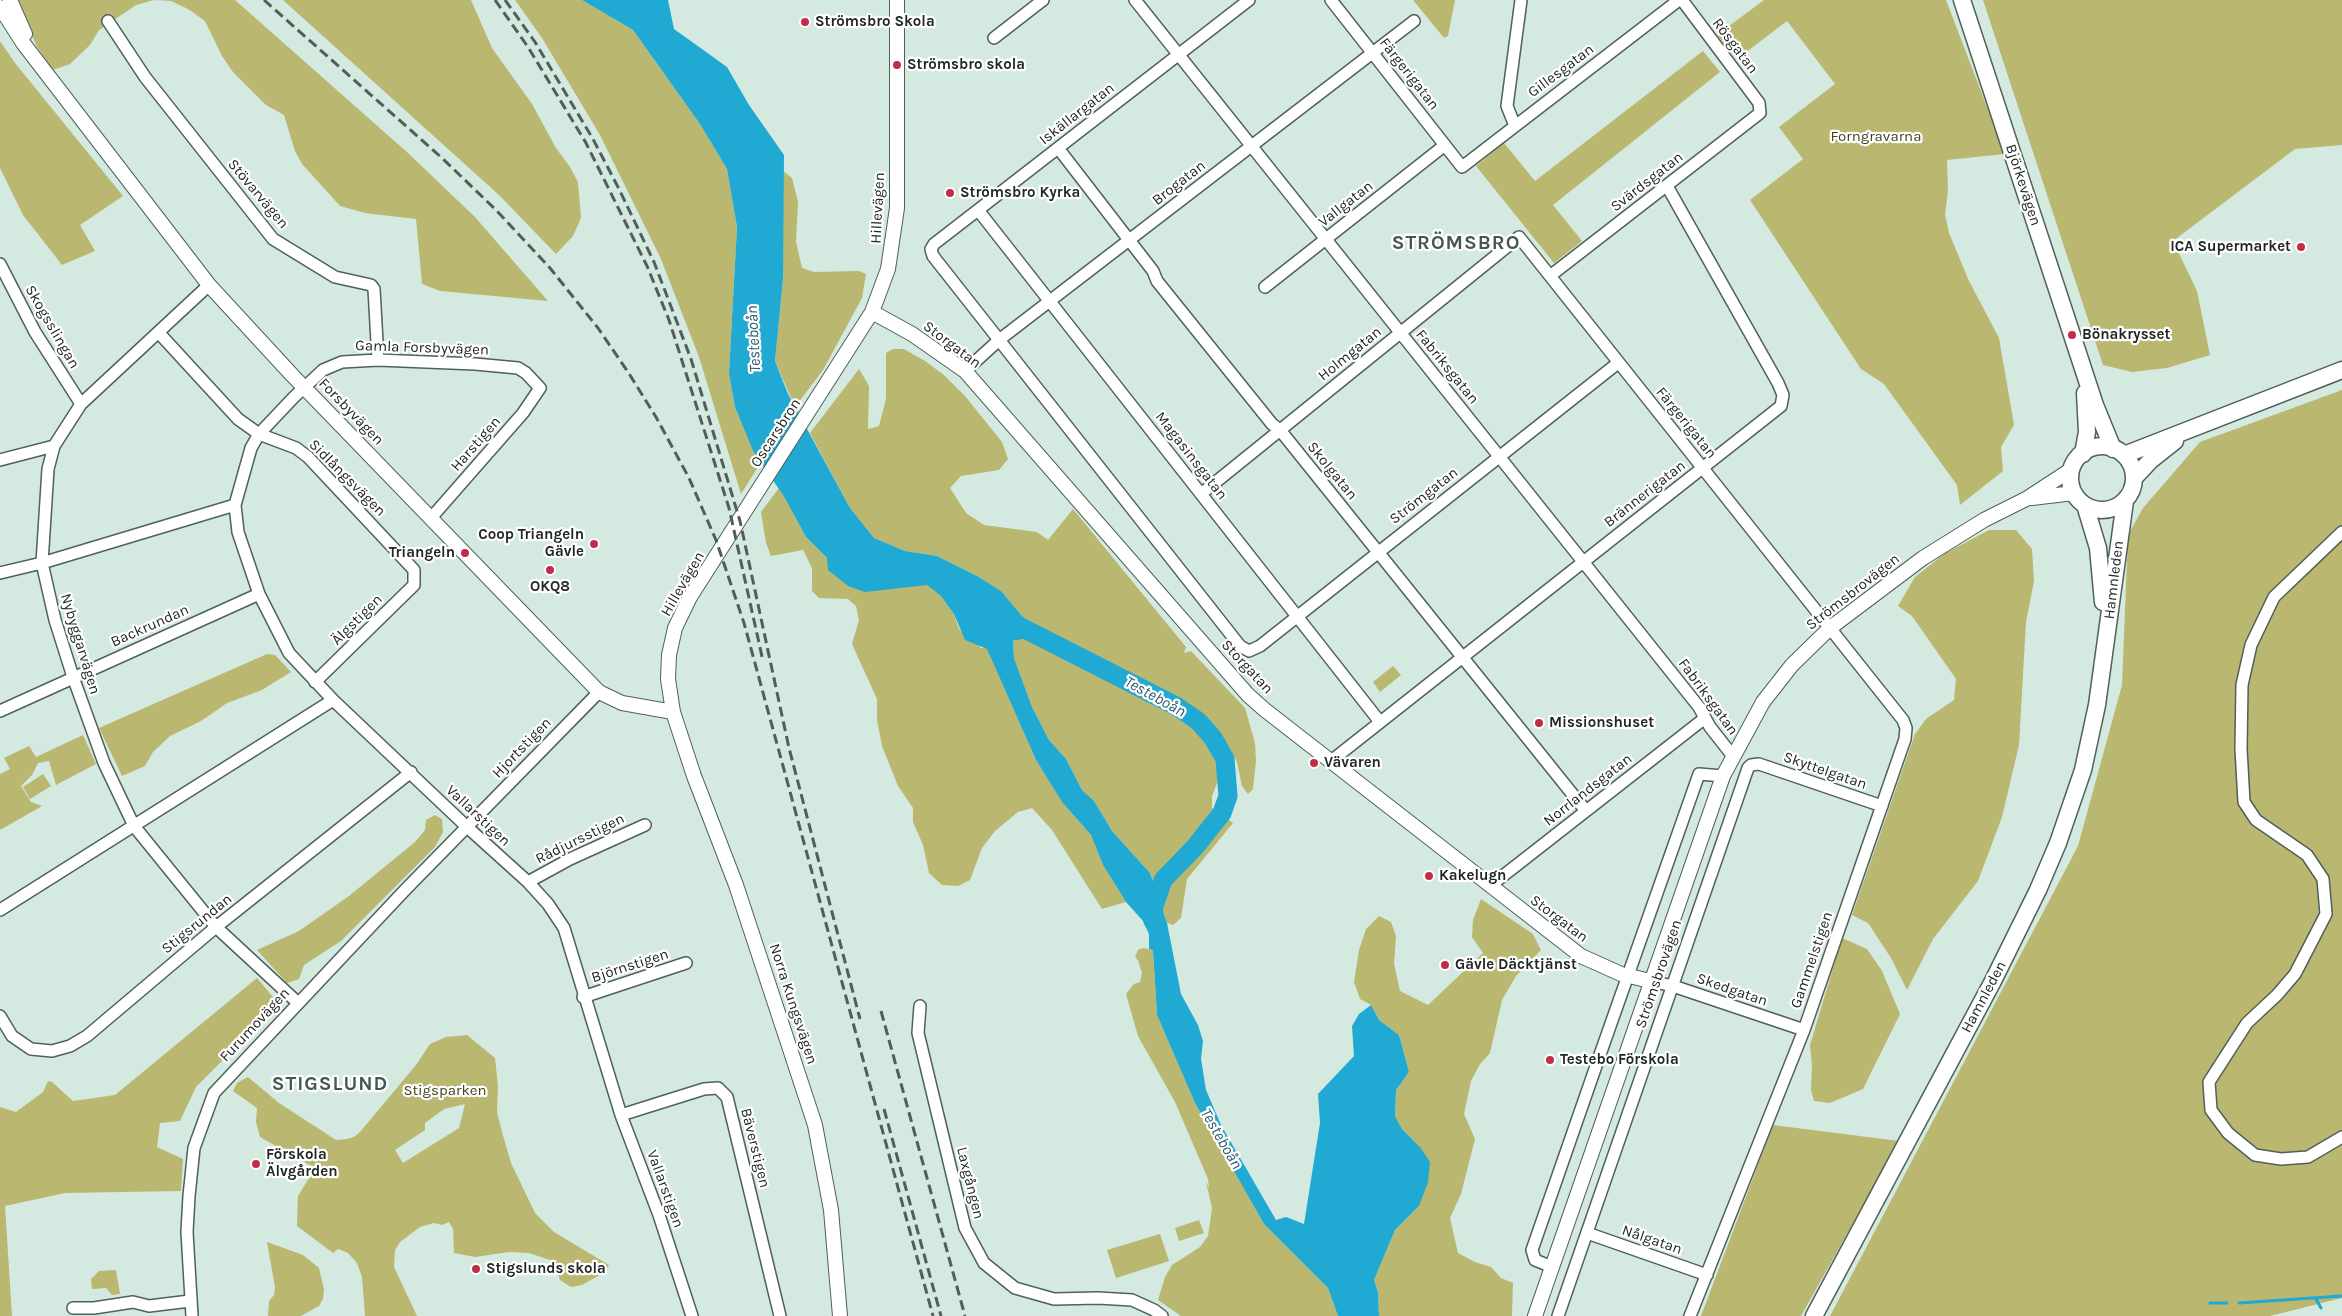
<!DOCTYPE html>
<html>
<head>
<meta charset="utf-8">
<style>
	body { margin:0 }
	canvas { display:block; background:#d4e9df }
</style>
</head>
<body>
<canvas width="2342" height="1316"></canvas>
<script>
const ctx = document.querySelector('canvas').getContext('2d');
ctx.lineJoin = 'round';
function fillPath(path, color) { ctx.fillStyle = color; ctx.fill(path, 'evenodd'); }
const toPath = rows => new Path2D(rows.map(r => 'M' + r).join(''));
function trace(path, color, width, dash) { ctx.strokeStyle = color; ctx.lineWidth = width; ctx.lineCap = dash ? 'butt' : 'round'; ctx.setLineDash(dash || []); ctx.stroke(path); }
function label(font, color, halo, rows, align = 'center') {
  ctx.font = font + ' Karla,sans-serif'; ctx.lineWidth = 4.5; ctx.setLineDash([]); ctx.textBaseline = 'middle'; ctx.strokeStyle = halo; ctx.fillStyle = color; for (const [text, x, y, turn = 0] of rows) {
    ctx.save(); ctx.translate(x, y); ctx.rotate((+turn || 0) * Math.PI / 180); ctx.textAlign = isNaN(turn) ? turn : align; if (halo) ctx.strokeText(text, 0, 0); ctx.fillText(text, 0, 0); ctx.restore();
  }
}
fillPath(toPath([
	[17,0,235,0,408,153,475,217,548,301,440,291,422,284,416,219,365,213,340,206,302,164,295,151,284,115,266,105,233,72,222,56,205,21,188,9,171,1,154,0,136,5,99,30,90,45,70,64,53,70,37,47],
	[283,0,471,0,492,48,532,104,556,148,570,167,578,182,581,218,573,236,556,254,499,195],
	[515,0,582,0,633,30,700,124,727,169,737,227,729,374,735,407,753,451,761,462,741,494,699,357,661,259,600,135,542,38],
	[1413,0,1455,0,1448,36,1444,38],
	[1764,0,1946,0,2005,154,1947,160,1948,191,1945,214,1949,233,1969,281,1999,338,2014,425,2001,447,2003,471,1960,505,1957,485,1884,384,1861,369,1750,200,1803,159,1779,127,1835,84,1787,21,1737,59,1717,35],
	[1983,0,2342,0,2342,145,2295,149,2173,241,2197,291,2210,355,2167,368,2132,372,2103,365],
	[0,41,15,63,123,196,80,225,95,251,62,265,23,215,0,168],
	[1703,51,1720,72,1553,205,1582,241,1554,263,1476,166,1504,143,1535,181],
	[783,171,792,178,798,202,796,242,802,268,814,272,859,271,866,274,862,298,823,370,795,407,775,361,783,279],
	[893,349,904,349,925,361,944,375,965,396,1002,442,1008,459,999,470,961,476,950,488,966,513,984,525,1037,532,1048,540,1073,509,1186,647,1184,653,1191,651,1245,708,1255,743,1256,761,1253,789,1248,794,1242,786,1237,762,1233,755,1221,759,1217,783,1212,796,1212,808,1233,823,1187,879,1181,918,1173,925,1167,923,1150,873,1112,831,1094,801,1082,790,1066,759,1049,740,1032,707,1014,658,1013,641,1016,641,1032,623,1022,616,1001,591,979,577,937,556,905,551,874,538,850,508,810,433,859,369,869,386,868,429,879,426,886,399,886,353],
	[2342,390,2342,1298,2270,1316,1830,1316,2078,846,2122,685,2128,535,2143,508,2200,442],
	[779,488,806,537,827,558,897,588,927,584,941,596,954,614,959,629,981,648,987,648,1036,760,1062,802,1091,835,1103,865,1126,902,1102,909,1052,830,1032,808,1018,812,995,831,982,848,970,880,958,886,942,885,929,873,923,845,913,822,913,808,898,786,882,746,877,720,877,699,852,644,859,620,856,606,848,599,819,598,812,591,812,568,803,550,771,556,766,543,761,512],
	[1989,530,2016,530,2032,549,2034,581,2026,622,2019,745,2002,817,1978,881,1933,939,1907,990,1891,958,1868,923,1852,915,1915,734,1926,719,1954,700,1956,679,1912,616,1898,606,1915,577,1944,554],
	[267,654,275,655,291,672,262,690,227,703,201,721,170,736,153,752,145,766,122,776,99,728],
	[1393,666,1401,675,1380,692,1373,682],
	[83,735,96,764,56,785,49,761,38,763,32,775,21,786,31,802,42,806,0,830,0,774,10,769,4,758,29,746,36,757],
	[43,774,51,786,30,799,23,787],
	[435,815,442,819,443,832,435,847,341,941,304,965,299,979,287,983,257,950,299,931,349,896,415,842,425,830,426,820],
	[1481,899,1533,934,1541,950,1516,976,1502,1000,1490,1053,1480,1064,1471,1081,1464,1114,1475,1139,1461,1194,1450,1218,1458,1253,1475,1262,1491,1267,1501,1278,1513,1283,1512,1316,1379,1316,1378,1292,1374,1280,1395,1230,1419,1206,1420,1147,1402,1129,1395,1116,1396,1090,1409,1072,1399,1035,1379,1020,1371,1005,1360,999,1354,982,1359,950,1366,929,1379,916,1391,922,1396,936,1394,964,1400,991,1428,1005,1483,953,1472,937,1473,920],
	[1842,938,1867,949,1882,971,1900,1014,1863,1089,1830,1103,1814,1101,1811,1090,1812,1066,1810,1045],
	[1143,948,1153,950,1157,1015,1195,1103,1264,1224,1328,1288,1338,1316,1181,1316,1158,1300,1165,1277,1172,1265,1200,1247,1208,1236,1212,1208,1206,1182,1209,1188,1208,1179,1175,1102,1138,1036,1126,994,1134,984,1140,982,1142,973,1138,960,1135,957,1138,950],
	[257,978,273,997,269,1014,196,1087,180,1121,160,1123,157,1147,183,1159,181,1191,65,1193,5,1206,12,1316,0,1316,0,1107,16,1112,43,1092,48,1081,52,1082,73,1101,115,1095],
	[467,1035,495,1058,498,1086,497,1112,502,1132,511,1163,535,1213,554,1232,609,1265,605,1272,582,1285,571,1287,560,1280,553,1261,529,1253,509,1252,475,1257,454,1253,453,1229,449,1222,442,1225,434,1223,420,1227,400,1242,395,1250,394,1267,417,1316,365,1316,362,1277,357,1263,348,1253,338,1249,333,1253,297,1226,298,1196,315,1168,260,1137,256,1122,257,1108,233,1091,237,1083,248,1077,279,1103,336,1140,347,1139,354,1137,360,1132,416,1065,430,1044,446,1037],
	[465,1104,459,1128,403,1163,395,1150,425,1130,425,1123,444,1109],
	[1773,1125,1899,1141,1801,1316,1701,1316],
	[1199,1220,1204,1233,1179,1241,1175,1228],
	[1160,1234,1169,1261,1116,1278,1107,1250],
	[267,1242,303,1255,319,1268,324,1290,323,1299,319,1306,301,1316,268,1316,269,1301,274,1295,275,1287],
	[116,1270,120,1294,112,1295,106,1288,92,1289,91,1279,99,1271]
]), '#bab770');
fillPath(toPath([
	[582,0,668,0,674,29,727,67,749,105,784,155,783,279,775,361,788,394,850,508,874,538,905,551,937,556,979,577,1001,591,1022,616,1032,623,1030,630,1022,639,1013,641,1014,658,1032,707,1049,740,1066,759,1082,790,1094,801,1112,831,1150,873,1167,923,1181,994,1198,1025,1203,1041,1201,1059,1206,1090,1221,1125,1276,1220,1286,1217,1304,1224,1320,1123,1318,1094,1354,1056,1352,1026,1359,1014,1371,1005,1379,1020,1399,1035,1409,1072,1396,1090,1395,1116,1402,1129,1420,1147,1430,1162,1428,1182,1419,1206,1395,1230,1374,1280,1378,1292,1379,1316,1338,1316,1328,1288,1264,1224,1195,1103,1157,1015,1153,950,1149,949,1149,934,1143,921,1126,902,1103,865,1091,835,1062,802,1036,760,987,649,965,640,954,614,941,596,927,585,865,592,848,586,828,570,827,558,806,537,783,495,753,451,735,407,729,374,737,227,727,169,700,124,633,30]
]), '#1fa9d3');
trace(toPath([
	[2316,1299,2321,1308],
	[2210,1303,2227,1303],
	[2239,1303,2342,1296]
]), '#1fa9d3', 3);
trace(toPath([
	[1007,620,1176,706,1198,721,1213,738,1225,759,1228,796,1222,813,1195,847,1163,880,1154,906,1153,921]
]), '#1fa9d3', 19);
const minor = toPath([
	[1135,0,1699,707,1710,727,1732,755],
	[1249,0,978,210,934,244,931,249,933,256,1240,646,1249,651,1260,646,1618,363],
	[1331,0,1462,167,1679,0],
	[108,21,145,77,273,239,335,277,371,285,374,289,378,360],
	[994,38,1043,0],
	[1515,126,1507,106,1521,0],
	[1058,148,1153,271,1157,281,1272,424,1280,430,1586,811],
	[978,210,1380,722],
	[0,264,35,332,81,404],
	[1550,276,1760,113,1759,103,1682,0],
	[209,285,81,404,54,446,48,469,42,563,55,620,73,677,104,763,134,826,216,927,297,1002],
	[1265,287,1445,145],
	[159,333,238,419,259,434,296,448,308,457,414,570,414,585,315,682],
	[965,371,999,340,1414,21],
	[0,460,54,446],
	[1201,494,1519,237,1903,720,1906,728,1905,739,1804,1030,1690,1316],
	[431,518,523,413,540,388,526,373,518,368,475,364,378,360,342,362,323,370,294,397,259,434,251,448,235,505,238,532,259,594,289,653,333,700,466,826,528,882,548,904,564,928,621,1115,659,1215,692,1316],
	[2342,532,2274,597,2251,645,2242,685,2241,749,2244,802,2256,820,2307,855,2323,879,2326,914,2295,974,2277,995,2247,1023,2209,1082,2211,1110,2228,1133,2255,1155,2281,1159,2308,1157,2342,1137],
	[0,573,42,563,235,505],
	[0,711,259,594],
	[1331,761,1781,406,1783,395,1778,383,1667,186],
	[528,882,570,859,645,825],
	[1490,886,1705,718],
	[0,910,333,700],
	[1650,981,1673,986,1804,1030],
	[583,997,686,963],
	[920,1006,918,1033,965,1228,984,1263,1015,1288,1054,1299,1098,1298,1132,1300,1154,1310,1162,1316],
	[0,1016,12,1036,31,1049,52,1051,70,1046,87,1036,216,927,411,772],
	[621,1115,704,1089,718,1088,727,1097,780,1316],
	[1587,1233,1707,1275],
	[1552,1267,1535,1260,1532,1250,1596,1066,1699,774,1723,776],
	[73,1308,94,1308,133,1302,149,1306,190,1301],
	[192,1316,187,1232,189,1196,194,1148,214,1093,405,890,599,692],
	[1558,1316,1748,768,1751,765,1759,764,1882,806]
]);
const tertiary = toPath([
	[10,0,25,34],
	[0,7,23,43,209,285,292,375,599,692,622,703,673,712],
	[872,312,912,334,965,371,1200,640,1248,695,1265,710,1581,956,1621,974,1650,981],
	[2032,498,2074,493],
	[840,1316,831,1210,815,1125,736,885,694,776,673,712,668,679,669,655,675,628,690,597,872,312,888,269,897,208,897,0],
	[1535,1316,1723,776,1763,702,1792,665,1830,628,1923,558,1984,520,2026,499,2072,469]
]);
const secondary = toPath([
	[1962,0,2095,405,2113,449],
	'2070 478a32 32 0 1 1 64 0a32 32 0 1 1-64 0Z',
	[2083,454,2087,432,2085,393],
	[2124,455,2342,370],
	[2134,478,2151,460,2175,441],
	[2085,505,2098,548,2103,602],
	[1814,1316,1993,981,2038,890,2058,843,2083,770,2097,705,2125,501]
]);
trace(minor, '#4f6159', 14);
trace(tertiary, '#4f6159', 16);
trace(secondary, '#4f6159', 19);
trace(minor, '#fff', 11);
trace(tertiary, '#fff', 14);
trace(secondary, '#fff', 16);
trace(toPath([
	[264,0,442,158,496,210,550,268,598,328,628,372,656,417,689,478,716,540,744,623,933,1316],
	[495,0,528,47,586,143,647,266,669,320,729,508,763,661],
	[505,0,535,42,593,139,619,189,654,262,691,359,740,521,789,748,860,1019],
	[881,1011,965,1316],
	[884,1109,941,1316]
]), '#535e59', 3, [10, 5]);
for (const [x, y, r, color] of [
	[805,22,5,"#bf2e44"],
	[897,65,5,"#bf2e44"],
	[950,193,5,"#bf2e44"],
	[2301,247,5,"#bf2e44"],
	[2072,335,5,"#bf2e44"],
	[594,544,5,"#bf2e44"],
	[465,553,5,"#bf2e44"],
	[550,570,5,"#bf2e44"],
	[1539,723,5,"#bf2e44"],
	[1314,763,5,"#bf2e44"],
	[1429,876,5,"#bf2e44"],
	[1445,965,5,"#bf2e44"],
	[1550,1060,5,"#bf2e44"],
	[256,1164,5,"#bf2e44"],
	[476,1269,5,"#bf2e44"]
]) { const dot = new Path2D(); dot.arc(x, y, r, 0, 2 * Math.PI); ctx.fillStyle = color; ctx.fill(dot); trace(dot, '#fff', 2); }
label('bold 15px', '#202724', '#fff', [
	["Strömsbro Skola",815,22],
	["Strömsbro skola",907,65],
	["Strömsbro Kyrka",960,193],
	["ICA Supermarket",2291,247,"right"],
	["Bönakrysset",2082,335],
	["Coop Triangeln",584,535,"right"],
	["Gävle",584,552,"right"],
	["Triangeln",455,553,"right"],
	["OKQ8",550,587,"center"],
	["Missionshuset",1549,723],
	["Vävaren",1324,763],
	["Kakelugn",1439,876],
	["Gävle Däcktjänst",1455,965],
	["Testebo Förskola",1560,1060],
	["Förskola",266,1155],
	["Älvgården",266,1172],
	["Stigslunds skola",486,1269]
], 'left');
label('15px', '#202724', '#fff', [
	["Rösgatan",1735,46,53],
	["Gillesgatan",1561,71,-37],
	["Färgerigatan",1409,74,52],
	["Iskällargatan",1077,114,-38],
	["Svärdsgatan",1647,182,-38],
	["Brogatan",1179,183,-38],
	["Björkevägen",2023,185,72],
	["Stövarvägen",258,194,50],
	["Vallgatan",1346,204,-38],
	["Hillevägen",878,208,-87],
	["Skogsslingan",52,327,60],
	["Storgatan",952,345,37],
	["Gamla Forsbyvägen",422,348,2],
	["Holmgatan",1350,354,-39],
	["Fabriksgatan",1447,367,51],
	["Forsbyvägen",351,412,46],
	["Färgerigatan",1686,423,51],
	["Oscarsbron",776,433,-57],
	["Harstigen",476,444,-49],
	["Magasinsgatan",1191,456,52],
	["Skolgatan",1332,471,51],
	["Sidlångsvägen",347,478,45],
	["Brännerigatan",1645,494,-38],
	["Strömgatan",1424,496,-38],
	["Hamnleden",2114,580,-83],
	["Hillevägen",683,584,-60],
	["Strömsbrovägen",1853,592,-38],
	["Älgstigen",357,620,-45],
	["Backrundan",150,626,-24],
	["Nybyggarvägen",80,644,73],
	["Storgatan",1247,667,47],
	["Fabriksgatan",1708,697,54],
	["Hjortstigen",522,748,-46],
	["Skyttelgatan",1825,771,19],
	["Norrlandsgatan",1588,790,-38],
	["Vallarstigen",478,816,43],
	["Rådjursstigen",580,839,-26],
	["Storgatan",1559,919,37],
	["Stigsrundan",197,924,-39],
	["Gammelstigen",1812,960,-71],
	["Björnstigen",630,966,-18],
	["Strömsbrovägen",1659,974,-71],
	["Skedgatan",1732,990,19],
	["Hamnleden",1984,997,-62],
	["Norra Kungsvägen",793,1004,72],
	["Furumovägen",255,1025,-47],
	["Bäverstigen",755,1148,76],
	["Laxgången",970,1183,76],
	["Vallarstigen",665,1189,70],
	["Nålgatan",1652,1240,19]
]);
label('15px', '#444318', '#fff', [
	["Forngravarna",1876,137],
	["Stigsparken",445,1091]
]);
label('italic 16px', '#2a5c6e', '#fff', [
	["Testeboån",754,339,-93],
	["Testeboån",1155,697,29],
	["Testeboån",1221,1139,60]
]);
ctx.letterSpacing = '1px';
label('bold 20px', '#45574f', '#fff', [
	["STRÖMSBRO",1456,243],
	["STIGSLUND",330,1084]
]);
ctx.letterSpacing = '0px';
</script>
</body>
</html>
